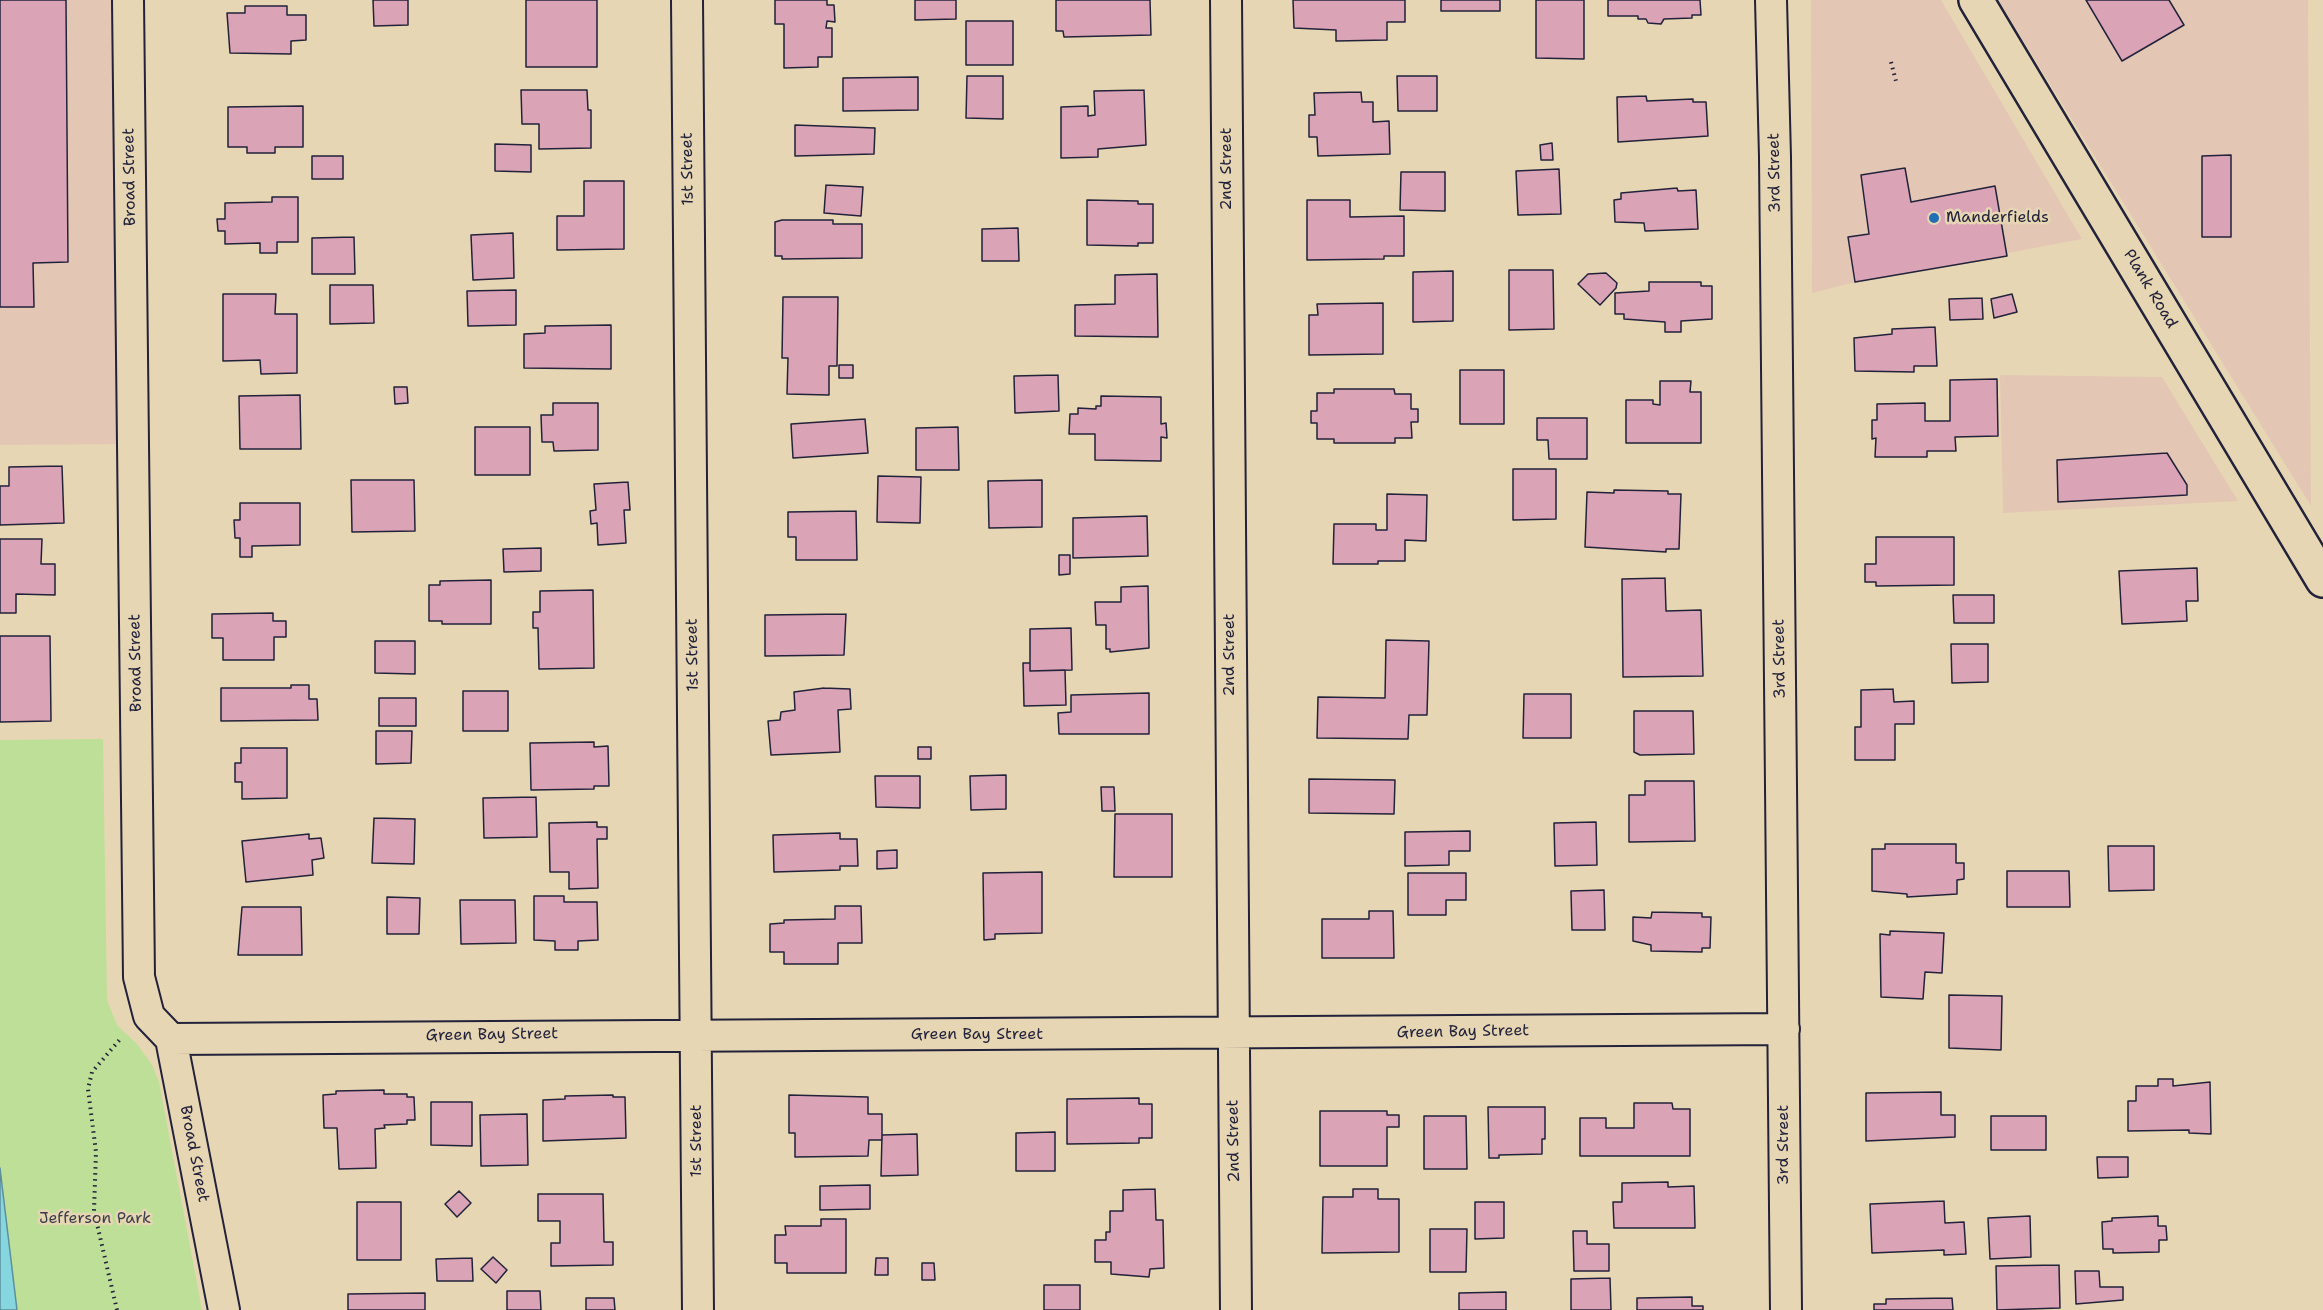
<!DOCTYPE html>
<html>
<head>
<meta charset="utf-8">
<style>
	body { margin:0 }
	canvas { display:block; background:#e7d6b3 }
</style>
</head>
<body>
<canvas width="2323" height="1310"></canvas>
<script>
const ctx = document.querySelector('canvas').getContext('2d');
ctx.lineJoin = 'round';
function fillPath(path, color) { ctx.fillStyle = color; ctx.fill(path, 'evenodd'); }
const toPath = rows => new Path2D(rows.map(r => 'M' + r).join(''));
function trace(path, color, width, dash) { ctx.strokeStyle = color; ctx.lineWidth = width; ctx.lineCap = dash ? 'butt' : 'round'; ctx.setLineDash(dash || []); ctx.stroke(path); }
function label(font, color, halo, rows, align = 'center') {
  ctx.font = font + ' "Shantell Sans",sans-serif'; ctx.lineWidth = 5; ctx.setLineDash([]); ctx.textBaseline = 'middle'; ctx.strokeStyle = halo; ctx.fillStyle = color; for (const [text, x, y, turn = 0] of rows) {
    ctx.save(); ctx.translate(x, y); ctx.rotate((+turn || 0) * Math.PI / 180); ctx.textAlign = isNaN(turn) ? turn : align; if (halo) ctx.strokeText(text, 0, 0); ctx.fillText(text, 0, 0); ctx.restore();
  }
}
fillPath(toPath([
	[0,0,128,0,133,444,0,445],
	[1811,0,1941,0,2082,239,1855,282,1812,293],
	[1998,0,2308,0,2311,506],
	[2000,375,2162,377,2238,501,2003,513]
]), '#e3c7b4');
fillPath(toPath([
	[103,739,107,1000,117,1025,137,1044,152,1065,159,1082,202,1310,17,1310,0,1168,0,740]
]), '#bedf97');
const water = toPath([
	[0,1168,2,1185,17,1310,0,1310,0,1168]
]);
fillPath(water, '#85d6de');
trace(water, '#5d8e9d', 1.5);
const building = toPath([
	[0,0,66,0,68,262,33,263,34,307,0,307,0,0],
	[373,0,408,0,408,25,374,26,373,0],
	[526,0,597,0,597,67,526,67,526,0],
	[775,0,827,0,827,5,834,5,835,22,827,21,826,28,832,28,832,57,818,57,818,67,784,68,784,24,775,24,775,0],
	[915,0,956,0,956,19,915,20,915,0],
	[1056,0,1150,0,1151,35,1064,37,1063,31,1056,31,1056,0],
	[1293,0,1405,0,1405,22,1387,22,1387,40,1336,41,1336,30,1294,28,1293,0],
	[1441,0,1500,0,1500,11,1441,11,1441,0],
	[1536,0,1584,0,1584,59,1536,58,1536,0],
	[1608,0,1700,0,1701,15,1692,15,1692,18,1664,19,1661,24,1648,23,1646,19,1638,19,1638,16,1608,16,1608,0],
	[2086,0,2169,0,2184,25,2122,61,2086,0],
	[245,6,287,6,287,15,306,15,306,40,291,41,291,54,230,53,227,13,245,13,245,6],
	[966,21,1013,21,1013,65,966,65,966,21],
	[967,76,1003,76,1003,119,966,118,967,76],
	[1397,76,1437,76,1437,111,1398,111,1397,76],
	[918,77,918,110,843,111,843,78,918,77],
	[521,90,587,90,588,110,591,110,591,148,539,149,539,124,522,124,521,90],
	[1144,90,1146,145,1098,149,1098,157,1061,158,1061,107,1088,106,1088,116,1095,115,1094,91,1144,90],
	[1361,92,1362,102,1373,102,1373,122,1389,121,1390,154,1318,156,1317,137,1309,137,1309,115,1315,115,1314,93,1361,92],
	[1646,96,1647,101,1693,99,1693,102,1706,102,1708,136,1618,142,1617,97,1646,96],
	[303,106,303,147,275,147,275,153,247,153,247,147,228,147,228,107,303,106],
	[795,125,875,128,874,154,795,156,795,125],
	[1552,143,1553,160,1541,160,1540,145,1552,143],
	[495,144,531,145,531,172,495,171,495,144],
	[2231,155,2231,237,2202,237,2202,156,2231,155],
	[312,156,343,156,343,179,312,179,312,156],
	[1905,168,1911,202,1995,186,2007,256,1855,282,1848,237,1869,234,1861,175,1905,168],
	[1559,169,1561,214,1518,215,1516,171,1559,169],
	[1401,172,1445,172,1445,211,1400,210,1401,172],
	[584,181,624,181,624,249,557,250,557,216,584,216,584,181],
	[826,185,863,187,861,216,824,213,826,185],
	[1677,188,1678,191,1696,190,1698,229,1645,231,1644,223,1615,222,1614,200,1621,199,1621,193,1677,188],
	[272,197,298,197,298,242,277,242,277,253,260,253,260,243,225,244,225,231,218,231,217,219,225,219,225,203,272,202,272,197],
	[1087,200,1138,201,1138,204,1153,204,1153,243,1138,243,1138,246,1087,245,1087,200],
	[1307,200,1350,200,1350,217,1404,216,1404,256,1384,256,1384,259,1307,260,1307,200],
	[782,220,833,220,833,224,862,224,862,258,782,259,782,256,775,256,775,222,782,220],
	[1018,228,1019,261,982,261,982,229,1018,228],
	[513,233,514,278,473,280,471,235,513,233],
	[354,237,355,274,312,274,312,238,354,237],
	[1509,270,1553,270,1554,329,1509,330,1509,270],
	[1453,271,1453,321,1413,322,1413,272,1453,271],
	[1606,273,1617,283,1616,288,1600,305,1578,284,1588,274,1606,273],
	[1157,274,1158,337,1075,336,1075,305,1115,304,1115,275,1157,274],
	[1649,282,1701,282,1701,286,1712,286,1712,319,1681,321,1681,332,1665,332,1665,322,1624,319,1624,314,1615,314,1615,293,1649,291,1649,282],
	[330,285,373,285,374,323,330,324,330,285],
	[516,290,516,325,468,326,467,291,516,290],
	[223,294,276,294,275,314,297,314,297,373,261,374,260,360,223,361,223,294],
	[2012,294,2017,312,1994,318,1991,299,2012,294],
	[783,297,838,297,837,366,829,366,829,395,787,394,788,358,782,358,783,297],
	[1982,298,1983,319,1950,320,1949,299,1982,298],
	[1383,303,1383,354,1309,355,1309,315,1318,315,1317,304,1383,303],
	[611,325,611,369,524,368,524,334,545,333,545,326,611,325],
	[1935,327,1937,366,1914,366,1914,372,1855,371,1854,338,1892,334,1892,329,1935,327],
	[839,365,853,365,853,378,839,378,839,365],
	[1460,370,1504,370,1504,424,1460,424,1460,370],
	[1058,375,1059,411,1015,413,1014,376,1058,375],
	[1997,379,1998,436,1955,437,1956,451,1927,451,1927,457,1875,457,1876,438,1872,439,1872,420,1877,420,1877,404,1925,403,1925,421,1950,421,1950,380,1997,379],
	[1660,381,1691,381,1690,392,1701,392,1701,443,1626,443,1626,400,1653,400,1653,404,1660,405,1660,381],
	[394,387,407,387,408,403,395,404,394,387],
	[1334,389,1394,389,1395,394,1411,394,1411,409,1418,409,1418,422,1411,422,1412,438,1395,438,1395,443,1334,443,1334,439,1317,439,1317,423,1311,423,1311,411,1317,411,1317,393,1334,393,1334,389],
	[300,395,301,449,240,449,239,396,300,395],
	[1101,396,1161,397,1161,424,1166,423,1167,438,1161,437,1161,461,1095,460,1095,434,1069,434,1070,414,1078,414,1078,408,1096,409,1096,406,1101,406,1101,396],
	[553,403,598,403,598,450,554,451,553,442,542,442,541,415,553,415,553,403],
	[1537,418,1587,418,1587,459,1549,459,1548,440,1537,440,1537,418],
	[865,419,868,453,793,458,791,424,865,419],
	[475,427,530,427,530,475,475,475,475,427],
	[958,427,959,470,916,470,916,428,958,427],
	[2167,453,2187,485,2187,495,2058,502,2057,460,2167,453],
	[62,466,64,523,0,525,0,486,9,486,9,467,62,466],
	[1513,469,1556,469,1556,519,1513,520,1513,469],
	[878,476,921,477,920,523,877,522,878,476],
	[351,480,414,480,415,531,352,532,351,480],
	[1042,480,1042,527,989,528,988,481,1042,480],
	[628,482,630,510,624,510,626,543,598,545,597,523,591,524,590,511,596,510,594,484,628,482],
	[1614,490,1668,491,1668,494,1681,494,1679,549,1666,549,1666,552,1585,547,1587,492,1614,493,1614,490],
	[1387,494,1427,495,1426,541,1405,540,1405,561,1378,561,1378,564,1333,564,1334,524,1376,524,1376,530,1387,530,1387,494],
	[240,503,300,503,300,545,252,546,252,557,240,557,240,538,235,538,234,520,240,520,240,503],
	[856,511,857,560,796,560,796,537,788,537,788,512,856,511],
	[1147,516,1148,556,1073,558,1073,518,1147,516],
	[1876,537,1954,537,1954,585,1876,586,1876,582,1865,582,1865,564,1876,564,1876,537],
	[0,539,42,539,41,564,55,564,55,595,16,594,16,613,0,613,0,539],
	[541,548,541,571,504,572,503,549,541,548],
	[1059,555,1070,555,1070,574,1059,575,1059,555],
	[2197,568,2198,601,2186,601,2187,621,2122,624,2119,571,2197,568],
	[1665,578,1666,611,1701,610,1703,676,1623,677,1622,579,1665,578],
	[491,580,491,624,442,624,442,621,429,621,429,585,440,585,440,581,491,580],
	[1148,586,1149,648,1110,652,1110,649,1106,649,1106,625,1096,625,1095,602,1121,602,1121,587,1148,586],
	[593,590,594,668,539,669,538,628,533,628,533,612,540,612,540,591,593,590],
	[1953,595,1994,595,1994,623,1954,623,1953,595],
	[273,613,273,621,286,621,286,637,274,637,274,660,223,660,223,638,212,638,212,614,273,613],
	[846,614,844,655,765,656,765,615,846,614],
	[1071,628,1072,670,1030,671,1030,629,1071,628],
	[0,636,50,636,51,721,0,722,0,636],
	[1386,640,1429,641,1427,715,1409,715,1408,739,1317,738,1318,697,1385,698,1386,640],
	[375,641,415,641,415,674,375,673,375,641],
	[1951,644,1988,644,1988,682,1952,683,1951,644],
	[1023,663,1030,663,1030,671,1065,670,1066,705,1024,706,1023,663],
	[291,685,309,685,309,699,317,699,318,720,221,721,221,688,291,688,291,685],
	[824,688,850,689,851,709,838,710,840,752,771,755,768,721,780,720,781,712,795,710,794,692,824,688],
	[1893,689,1894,702,1914,701,1914,724,1895,724,1895,760,1855,760,1855,727,1861,727,1861,690,1893,689],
	[463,691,508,691,508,731,463,731,463,691],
	[1149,693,1149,734,1059,734,1058,713,1071,712,1071,695,1149,693],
	[1524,694,1571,694,1571,738,1523,738,1524,694],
	[379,698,416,698,416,726,379,726,379,698],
	[1634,711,1693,711,1694,754,1640,755,1634,752,1634,711],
	[376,731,412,731,411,763,376,764,376,731],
	[594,742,594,747,608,746,609,786,594,786,594,789,531,790,530,743,594,742],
	[918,747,931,747,931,759,918,759,918,747],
	[241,748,287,748,287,798,242,799,242,782,235,782,235,763,241,763,241,748],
	[1006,775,1006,809,971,810,970,776,1006,775],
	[875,776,920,776,920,808,876,807,875,776],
	[1309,779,1395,780,1394,814,1309,813,1309,779],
	[1645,781,1694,781,1695,841,1629,842,1629,795,1645,795,1645,781],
	[1101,787,1114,787,1115,811,1102,811,1101,787],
	[536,797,537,837,484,838,483,798,536,797],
	[1115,814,1172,814,1172,877,1114,877,1115,814],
	[374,818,415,819,414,864,372,863,374,818],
	[597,822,597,827,607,827,607,839,597,839,598,888,569,889,569,872,550,872,549,823,597,822],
	[1596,822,1597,865,1555,866,1554,823,1596,822],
	[1470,831,1470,851,1449,851,1449,865,1405,866,1405,832,1470,831],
	[840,833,840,839,857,839,858,866,840,866,840,870,774,872,773,835,840,833],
	[309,834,309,839,321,838,324,858,312,860,313,875,246,882,242,841,309,834],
	[1885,844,1956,844,1956,863,1964,863,1964,879,1957,880,1957,894,1907,897,1907,894,1872,891,1872,849,1885,849,1885,844],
	[2108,846,2154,846,2154,890,2109,891,2108,846],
	[897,850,897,868,877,869,877,851,897,850],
	[2007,871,2069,871,2070,907,2007,907,2007,871],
	[1042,872,1042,933,995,934,995,939,984,940,983,873,1042,872],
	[1408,873,1466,873,1466,900,1446,900,1446,915,1408,915,1408,873],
	[1604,890,1605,930,1572,930,1571,891,1604,890],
	[534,896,564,896,564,902,597,902,598,940,578,941,578,950,555,950,555,941,534,940,534,896],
	[387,897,420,898,419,934,387,934,387,897],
	[460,900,515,900,516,943,461,944,460,900],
	[835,906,861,906,862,943,838,943,838,964,784,964,784,952,770,952,770,924,784,923,784,920,835,919,835,906],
	[242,907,301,907,302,955,238,955,242,907],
	[1369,911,1393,911,1394,958,1322,958,1322,919,1369,919,1369,911],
	[1652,912,1702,913,1702,917,1711,917,1710,948,1702,948,1702,952,1651,951,1651,945,1633,941,1633,917,1651,918,1652,912],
	[1890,931,1944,933,1942,973,1925,972,1923,999,1881,997,1880,934,1890,935,1890,931],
	[1949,995,2002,996,2001,1050,1949,1048,1949,995],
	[2158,1079,2173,1079,2173,1086,2210,1082,2211,1134,2189,1133,2189,1130,2128,1131,2128,1101,2136,1101,2136,1086,2158,1086,2158,1079],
	[384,1090,384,1094,407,1094,407,1097,414,1097,415,1120,407,1120,407,1124,384,1125,385,1128,375,1129,376,1168,339,1169,337,1128,324,1128,323,1095,336,1094,336,1091,384,1090],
	[1941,1092,1941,1115,1955,1115,1955,1137,1866,1141,1866,1093,1941,1092],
	[613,1095,613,1097,625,1097,626,1138,543,1141,543,1100,565,1099,565,1096,613,1095],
	[789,1095,868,1097,868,1114,882,1114,882,1140,869,1140,868,1156,795,1157,795,1133,789,1133,789,1095],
	[1139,1098,1139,1104,1152,1104,1152,1138,1139,1138,1139,1143,1067,1144,1067,1099,1139,1098],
	[431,1102,472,1102,472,1146,431,1145,431,1102],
	[1634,1103,1672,1103,1673,1109,1690,1109,1690,1156,1580,1156,1580,1118,1606,1118,1606,1128,1634,1128,1634,1103],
	[1488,1107,1545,1107,1545,1139,1542,1139,1542,1154,1499,1155,1499,1158,1489,1158,1488,1107],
	[1320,1111,1387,1111,1387,1115,1399,1115,1399,1127,1387,1127,1387,1166,1320,1166,1320,1111],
	[527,1114,528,1165,481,1166,480,1115,527,1114],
	[1424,1116,1466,1116,1467,1169,1424,1169,1424,1116],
	[1991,1116,2046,1116,2046,1150,1991,1150,1991,1116],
	[1055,1132,1055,1171,1016,1171,1016,1133,1055,1132],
	[917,1134,918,1175,881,1176,882,1135,917,1134],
	[2097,1157,2128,1157,2128,1177,2098,1178,2097,1157],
	[1668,1182,1668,1187,1694,1186,1695,1228,1614,1228,1613,1202,1622,1202,1622,1183,1668,1182],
	[870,1185,870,1209,820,1210,820,1186,870,1185],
	[1155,1189,1156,1220,1163,1220,1164,1268,1150,1269,1149,1277,1111,1274,1111,1262,1095,1262,1095,1240,1106,1240,1106,1232,1110,1232,1110,1211,1123,1211,1123,1190,1155,1189],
	[1353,1189,1378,1189,1378,1199,1399,1199,1399,1252,1322,1253,1323,1197,1353,1197,1353,1189],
	[459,1191,471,1203,457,1217,445,1204,459,1191],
	[538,1194,603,1194,604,1242,613,1242,613,1265,551,1266,551,1243,560,1243,560,1221,538,1221,538,1194],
	[1944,1201,1945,1223,1964,1222,1966,1254,1944,1255,1944,1250,1872,1253,1870,1204,1944,1201],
	[357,1202,401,1202,401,1260,357,1260,357,1202],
	[1475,1202,1504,1202,1504,1238,1475,1239,1475,1202],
	[2030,1216,2031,1257,1990,1259,1988,1218,2030,1216],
	[2158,1216,2158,1226,2166,1226,2167,1240,2159,1240,2159,1252,2113,1253,2113,1249,2103,1249,2102,1222,2112,1221,2112,1218,2158,1216],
	[821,1219,846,1219,846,1273,787,1273,787,1263,775,1263,775,1235,786,1235,785,1226,821,1226,821,1219],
	[1430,1229,1467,1229,1466,1272,1430,1272,1430,1229],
	[1573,1231,1587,1231,1587,1244,1609,1244,1609,1271,1574,1271,1573,1231],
	[493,1257,507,1270,496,1283,481,1269,493,1257],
	[472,1258,473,1281,437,1281,436,1259,472,1258],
	[876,1258,888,1258,888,1275,875,1275,876,1258],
	[922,1263,934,1263,935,1280,922,1280,922,1263],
	[2059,1265,2060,1308,1997,1310,1996,1266,2059,1265],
	[2075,1271,2099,1271,2100,1287,2123,1287,2123,1300,2076,1304,2075,1271],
	[1610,1278,1611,1310,1571,1310,1571,1279,1610,1278],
	[1044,1285,1080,1285,1080,1310,1044,1310,1044,1285],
	[507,1291,540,1291,541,1310,507,1310,507,1291],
	[1506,1292,1506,1310,1459,1310,1459,1293,1506,1292],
	[425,1293,425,1310,348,1310,348,1294,425,1293],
	[1692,1297,1692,1306,1703,1306,1703,1310,1637,1310,1637,1298,1692,1297],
	[586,1298,614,1298,615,1310,586,1310,586,1298],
	[1952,1298,1953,1310,1874,1310,1874,1304,1886,1304,1886,1299,1952,1298]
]);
fillPath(building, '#daa3b6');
trace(building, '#22223b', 1.5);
const minor = toPath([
	[128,0,139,977,149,1016,171,1039,224,1310],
	[687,0,698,1310],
	[1226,0,1236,1310],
	[1771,0,1775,157,1786,1310],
	[171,1039,1784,1029]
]);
const primary = toPath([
	[1976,0,2323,580]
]);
trace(minor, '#22223b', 34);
trace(primary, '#22223b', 38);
trace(toPath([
	[1891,62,1897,85],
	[117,1310,94,1211,96,1152,88,1089,92,1072,122,1037]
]), '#22223b', 4, [1.5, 4.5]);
trace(minor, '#e7d6b3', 30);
trace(primary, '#e7d6b3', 33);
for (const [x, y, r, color] of [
	[1934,218,6,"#1f6fb2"]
]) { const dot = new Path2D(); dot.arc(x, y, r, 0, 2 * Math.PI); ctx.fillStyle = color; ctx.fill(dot); trace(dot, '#e7d6b3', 2); }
label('16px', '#22223b', '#e7d6b3', [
	["1st Street",688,169,-91],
	["2nd Street",1227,169,-90],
	["3rd Street",1775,173,-91],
	["Broad Street",130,177,-91],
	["Plank Road",2150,289,59],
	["1st Street",693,655,-91],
	["2nd Street",1230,655,-90],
	["3rd Street",1780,659,-91],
	["Broad Street",136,663,-91],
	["Green Bay Street",1463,1032,-1],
	["Green Bay Street",492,1035,-1],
	["Green Bay Street",977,1035],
	["1st Street",697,1141,-90],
	["2nd Street",1234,1141,-91],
	["3rd Street",1784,1145,-90],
	["Broad Street",194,1154,79]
]);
label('16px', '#22223b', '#e7d6b3', [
	["Manderfields",1946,218]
], 'left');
label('16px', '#393e49', '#e7d6b3', [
	["Jefferson Park",95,1219]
]);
</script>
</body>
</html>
